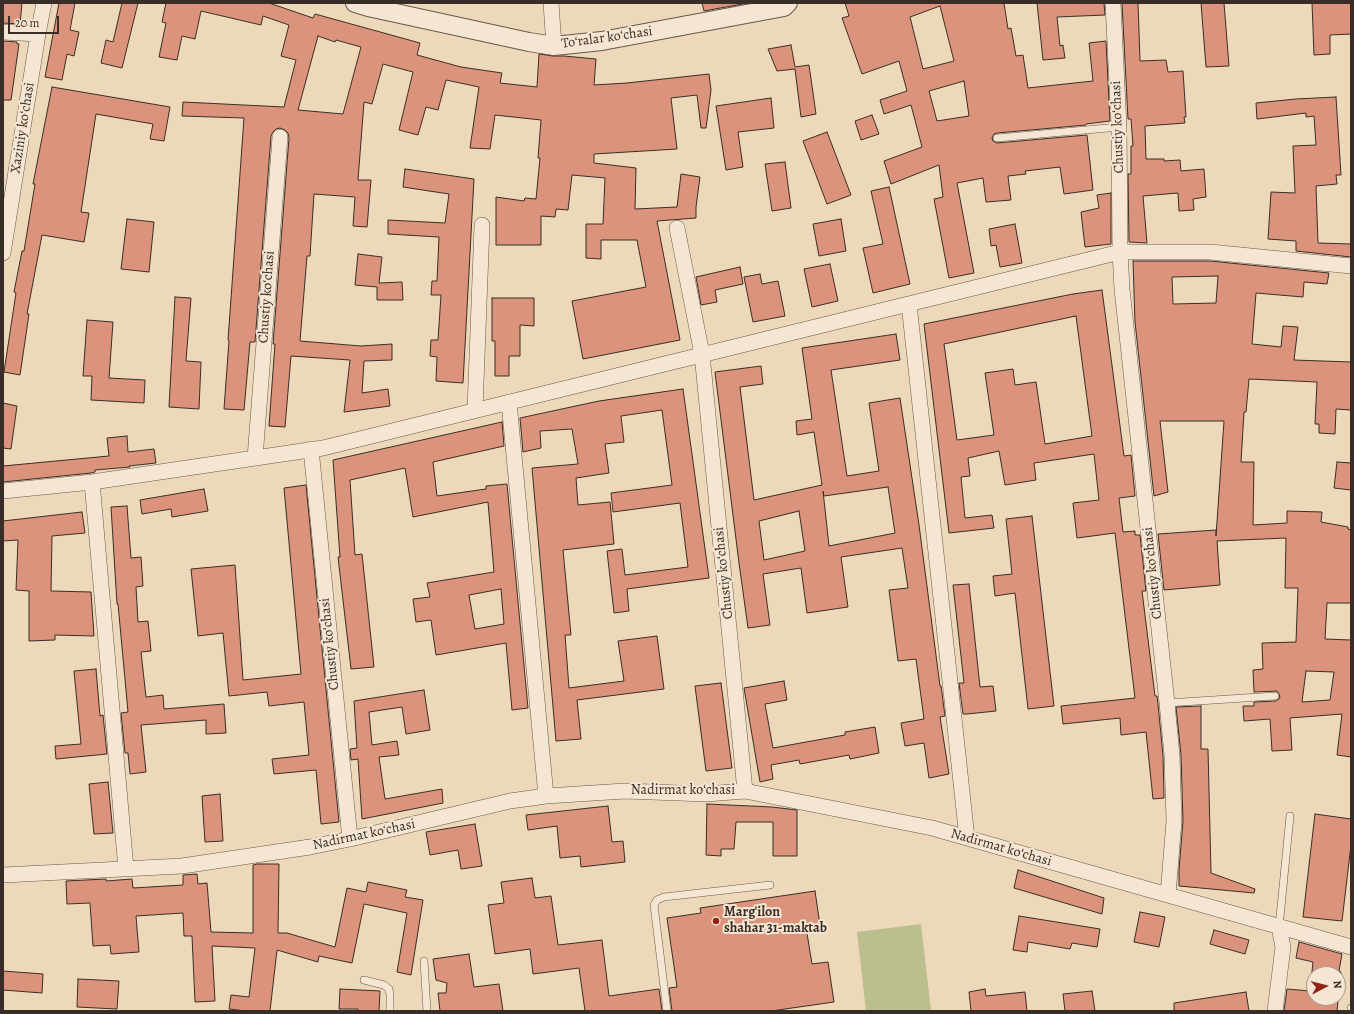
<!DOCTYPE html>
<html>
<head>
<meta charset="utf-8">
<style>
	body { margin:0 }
	#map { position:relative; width:1354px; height:1014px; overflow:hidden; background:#eed8ba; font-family:Alegreya,serif }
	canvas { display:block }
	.frame { position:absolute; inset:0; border:4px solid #392d27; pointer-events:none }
	.north { position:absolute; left:1306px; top:966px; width:40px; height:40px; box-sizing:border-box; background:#f4e6d2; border:1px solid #a99c8e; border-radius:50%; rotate:83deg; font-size:11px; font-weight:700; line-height:16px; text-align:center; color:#392d27 }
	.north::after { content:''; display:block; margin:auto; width:14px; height:18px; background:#8f2418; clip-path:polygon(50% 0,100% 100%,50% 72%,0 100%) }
	.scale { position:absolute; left:8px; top:16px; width:51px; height:18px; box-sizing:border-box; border:2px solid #392d27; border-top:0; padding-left:5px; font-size:12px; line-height:14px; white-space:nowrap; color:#392d27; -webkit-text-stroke:3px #f4e6d2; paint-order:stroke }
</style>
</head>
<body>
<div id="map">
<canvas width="1354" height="1014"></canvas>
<div class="frame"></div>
<div class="north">N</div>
<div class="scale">20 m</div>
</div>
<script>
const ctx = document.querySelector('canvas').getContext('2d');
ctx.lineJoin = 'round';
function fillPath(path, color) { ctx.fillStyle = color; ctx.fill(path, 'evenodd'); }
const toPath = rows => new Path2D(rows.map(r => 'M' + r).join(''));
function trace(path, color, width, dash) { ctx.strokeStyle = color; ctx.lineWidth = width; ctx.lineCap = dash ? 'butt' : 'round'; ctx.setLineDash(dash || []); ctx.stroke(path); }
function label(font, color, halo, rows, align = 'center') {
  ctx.font = font + ' Alegreya,serif'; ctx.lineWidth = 4; ctx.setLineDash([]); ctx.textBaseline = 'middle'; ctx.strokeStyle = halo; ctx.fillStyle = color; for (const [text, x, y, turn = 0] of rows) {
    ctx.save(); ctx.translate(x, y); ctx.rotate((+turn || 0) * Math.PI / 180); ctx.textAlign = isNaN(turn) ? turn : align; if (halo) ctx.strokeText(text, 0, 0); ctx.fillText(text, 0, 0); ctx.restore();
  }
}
fillPath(toPath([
	[921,924,931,1011,866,1011,857,932]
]), '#bbbe8d');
const building = toPath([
	[3,3,22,3,20,24,3,23,3,3],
	[59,3,75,3,70,30,79,32,74,56,67,54,62,80,45,77,59,3],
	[122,3,138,3,122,68,101,63,106,40,113,42,122,3],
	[166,3,269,3,313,18,315,14,420,43,417,55,461,67,502,73,500,83,537,87,539,54,553,56,564,56,596,59,594,85,627,83,709,74,711,90,706,128,701,128,697,95,671,98,677,149,594,154,594,163,636,168,635,209,677,207,681,174,700,177,696,207,696,218,657,221,680,340,583,359,572,301,646,287,637,240,601,240,601,259,586,258,586,224,603,224,605,178,572,175,568,210,556,209,555,217,541,216,541,245,496,245,496,197,524,201,525,198,536,199,540,158,538,158,541,120,495,115,490,149,470,148,479,87,446,80,438,110,426,107,418,135,399,130,413,72,383,64,372,104,364,102,358,180,371,180,367,227,353,226,355,197,314,194,310,256,307,256,300,341,361,346,392,344,392,360,364,361,362,393,388,389,390,406,344,412,350,360,291,356,285,427,269,426,275,344,273,344,289,138,288,133,285,130,280,128,276,129,273,132,271,136,255,342,250,342,244,410,224,409,229,341,228,340,244,118,182,116,183,102,284,107,296,60,281,56,289,25,263,16,261,25,201,11,195,39,182,36,177,60,159,57,166,23,162,22,166,3],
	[318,36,335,42,336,40,361,47,343,114,298,110,318,36],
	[702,3,748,3,704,11,702,3],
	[845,3,1004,3,1008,29,1011,28,1016,56,1023,55,1028,88,1093,81,1089,43,1106,41,1110,121,1086,124,1086,125,997,133,994,134,992,138,993,141,997,143,1087,135,1093,190,1064,194,1060,167,1025,171,1026,174,1008,176,1011,200,986,202,983,178,957,183,974,273,949,278,934,199,943,197,939,165,891,184,884,161,922,147,911,105,884,114,880,100,907,91,899,61,862,74,842,18,849,16,845,3],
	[940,6,954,61,923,69,910,17,940,6],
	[964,81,969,116,937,121,929,91,964,81],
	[1037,3,1104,3,1105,15,1057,17,1060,46,1063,45,1065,58,1043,60,1037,3],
	[1122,3,1138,3,1140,61,1166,60,1168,72,1183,71,1186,117,1184,117,1185,123,1145,126,1146,159,1164,159,1164,161,1180,160,1181,171,1204,169,1206,197,1193,199,1194,210,1179,211,1178,193,1143,196,1147,243,1129,242,1128,174,1131,174,1131,146,1133,146,1131,119,1128,119,1122,3],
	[1201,3,1224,3,1229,66,1206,67,1201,3],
	[1312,3,1351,3,1351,34,1330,35,1330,54,1314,55,1312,3],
	[3,41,17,42,17,44,19,44,11,100,3,100,3,41],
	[791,45,795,67,809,65,816,114,801,117,795,69,777,71,768,49,791,45],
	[52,87,170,107,164,141,150,139,153,124,96,114,81,212,89,213,84,242,42,235,27,314,29,314,20,375,4,372,16,293,14,292,22,251,24,251,35,184,33,184,52,87],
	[1336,97,1341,175,1336,175,1337,184,1316,186,1318,243,1351,244,1351,257,1296,251,1296,241,1268,239,1271,192,1295,193,1293,146,1316,145,1314,116,1306,117,1306,113,1257,119,1256,103,1296,99,1336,97],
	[771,98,774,128,738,132,743,167,726,170,716,106,771,98],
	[872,115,879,134,861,140,855,121,872,115],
	[827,132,851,195,827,204,803,141,827,132],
	[785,162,791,208,772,211,765,164,785,162],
	[405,169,474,179,463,383,436,381,437,357,430,356,431,340,438,340,441,295,431,295,432,281,437,281,439,237,388,234,388,220,445,223,449,194,403,187,405,169],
	[889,187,910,284,873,293,863,248,883,244,871,191,889,187],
	[1111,193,1111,244,1085,247,1081,212,1099,208,1097,195,1111,193],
	[127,219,154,222,149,272,121,269,127,219],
	[841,219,846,251,819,256,813,224,841,219],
	[1015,224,1022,263,1000,267,996,245,991,246,989,229,1015,224],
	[358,254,382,257,379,283,402,282,403,300,377,300,377,287,355,285,358,254],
	[1133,261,1210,261,1329,273,1327,284,1304,282,1303,297,1256,293,1252,344,1281,347,1283,326,1298,327,1294,360,1351,362,1351,410,1336,409,1335,434,1319,433,1319,424,1315,424,1317,382,1249,379,1246,412,1244,412,1241,462,1254,462,1253,525,1287,523,1287,511,1322,512,1321,522,1348,527,1348,529,1351,530,1351,603,1327,603,1325,639,1351,640,1351,757,1337,755,1342,714,1290,718,1292,750,1272,751,1270,719,1244,721,1243,706,1254,706,1254,702,1276,701,1280,698,1279,694,1277,691,1254,692,1253,670,1263,669,1262,643,1296,642,1298,588,1285,588,1286,538,1217,541,1220,585,1164,590,1158,534,1216,530,1216,536,1224,421,1160,421,1168,492,1154,496,1135,322,1133,261],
	[1218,276,1216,303,1173,304,1172,277,1218,276],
	[1306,671,1334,672,1330,700,1302,702,1306,671],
	[830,264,838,301,812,307,804,269,830,264],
	[740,267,743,284,715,290,717,302,701,305,696,277,740,267],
	[760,274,762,284,778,281,785,316,753,322,744,277,760,274],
	[1102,290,1124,456,1131,455,1135,496,1119,498,1123,532,1135,531,1135,535,1140,535,1146,591,1142,591,1155,696,1157,696,1158,704,1163,756,1164,798,1153,799,1146,732,1121,735,1120,718,1063,724,1061,706,1135,698,1115,533,1077,538,1073,503,1099,500,1094,454,1034,463,1036,480,1005,485,999,451,968,458,970,476,961,477,965,518,992,515,994,528,949,533,924,324,1073,294,1102,290],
	[1076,316,1092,436,1045,444,1036,382,1015,385,1013,369,985,373,994,435,957,440,944,344,1076,316],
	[175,297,191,298,186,361,201,362,199,409,169,407,175,297],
	[492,298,534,298,534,326,520,325,520,356,509,356,509,376,495,376,495,341,492,341,492,298],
	[87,320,113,322,109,378,145,380,144,403,91,400,92,376,83,376,87,320],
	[896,334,900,360,831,370,847,476,879,471,869,403,900,398,919,525,940,686,941,686,945,716,940,717,949,774,929,778,924,743,905,746,901,723,924,719,916,659,898,661,889,590,908,588,902,548,841,557,848,607,807,613,801,568,763,574,770,625,748,628,739,563,715,372,761,366,763,384,740,387,754,500,822,485,814,432,797,435,796,421,812,419,802,348,896,334],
	[888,487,895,533,829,546,823,491,824,496,888,487],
	[799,511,805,551,764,560,759,521,799,511],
	[683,389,709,578,627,589,629,611,614,613,607,551,622,549,625,575,688,567,680,503,613,512,611,493,672,485,662,410,621,416,624,442,605,444,609,473,576,478,578,505,610,502,614,544,563,550,571,635,565,635,569,688,624,681,618,641,657,636,664,689,577,700,581,739,556,741,532,468,578,464,572,429,540,431,541,448,523,452,520,418,599,401,683,389],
	[3,403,17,406,11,449,3,448,3,403],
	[502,422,504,446,433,462,437,496,486,489,486,486,507,484,528,708,512,710,506,643,436,655,431,620,416,622,413,599,430,597,427,583,494,572,488,502,413,517,405,468,350,480,355,555,362,554,374,667,351,669,338,557,340,557,333,460,502,422],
	[501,589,504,624,475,629,469,595,501,589],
	[127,436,128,452,154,449,156,463,129,466,130,467,95,470,95,472,91,473,3,482,3,466,109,456,107,438,127,436],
	[1337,462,1351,463,1351,490,1334,488,1337,462],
	[306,485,339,822,321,824,316,770,274,774,272,759,309,755,304,702,269,706,267,692,229,696,223,633,198,636,191,569,235,565,243,680,301,674,284,488,306,485],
	[204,489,208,511,172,517,171,509,142,514,140,500,204,489],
	[127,506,131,558,141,557,143,586,136,587,138,622,148,621,151,651,141,652,146,697,163,695,164,709,224,704,226,733,206,734,206,720,141,725,146,772,130,774,128,753,125,753,121,713,128,712,118,604,117,604,111,507,127,506],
	[82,512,85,533,52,536,51,591,91,592,94,636,55,635,55,640,29,641,29,591,16,590,18,540,3,541,3,521,82,512],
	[1032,516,1054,706,1028,709,1015,593,995,596,993,576,1012,574,1006,519,1032,516],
	[969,584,980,687,993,686,996,711,967,714,963,714,959,683,964,683,953,585,969,584],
	[96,669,100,716,103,715,107,754,56,759,55,746,81,744,74,671,96,669],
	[784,681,787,700,765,704,773,748,845,735,845,732,875,727,879,753,850,759,849,755,800,764,799,760,771,765,773,779,760,782,744,688,784,681],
	[721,683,732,768,706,771,695,686,721,683],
	[424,690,430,730,406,734,402,707,369,712,372,745,397,741,399,755,379,757,385,799,442,789,443,803,362,819,358,759,351,760,350,749,357,748,354,701,424,690],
	[1201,706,1201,749,1208,749,1211,873,1255,889,1254,893,1179,886,1179,870,1183,821,1181,755,1176,707,1201,706],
	[108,782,113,833,94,834,89,784,108,782],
	[220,794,223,841,205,842,202,796,220,794],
	[707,804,772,807,797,810,797,856,773,856,773,822,736,822,734,849,721,849,721,856,706,855,707,804],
	[608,806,612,842,623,841,625,862,581,867,580,856,560,858,557,826,528,830,526,815,608,806],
	[1315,814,1351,819,1351,845,1342,921,1303,917,1315,814],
	[475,824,482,866,461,869,458,850,430,855,426,832,475,824],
	[257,864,279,864,278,933,287,933,335,947,347,888,366,892,368,882,407,890,405,897,423,900,411,975,397,972,407,913,364,904,352,963,319,956,318,962,277,950,270,1011,246,1011,229,1009,231,995,249,997,255,948,212,946,215,1001,195,1002,192,936,184,936,183,913,136,916,139,952,111,954,110,945,93,946,90,903,67,904,66,881,106,879,106,881,132,879,133,888,183,885,183,875,197,874,198,884,207,883,211,932,253,933,253,865,257,864],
	[1018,870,1104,898,1102,914,1014,888,1018,870],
	[532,878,535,898,551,896,558,945,602,940,609,996,659,989,662,1011,585,1011,579,968,533,974,530,949,495,954,488,905,504,903,501,882,532,878],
	[815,891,820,925,806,927,812,964,828,962,834,1002,771,1011,672,1011,669,988,677,987,667,918,701,913,700,908,815,891],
	[1140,912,1165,917,1159,947,1134,942,1140,912],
	[1019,916,1100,929,1097,947,1072,943,1070,949,1028,942,1027,952,1013,950,1019,916],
	[1214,930,1249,940,1245,954,1210,944,1214,930],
	[1299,942,1342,954,1339,971,1341,972,1337,1011,1284,1011,1287,989,1310,991,1313,962,1296,958,1299,942],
	[1314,974,1338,974,1338,998,1314,998,1314,974],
	[469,954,474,987,499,984,503,1011,440,1011,438,993,446,993,447,983,436,980,433,959,469,954],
	[3,971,43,974,42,993,3,990,3,971],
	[78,979,119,981,117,1009,77,1007,78,979],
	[340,989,380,991,379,1011,358,1011,358,1009,339,1009,340,989],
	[985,989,986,996,1025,992,1027,1011,971,1011,969,992,985,989],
	[1092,991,1095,1011,1065,1011,1063,994,1092,991],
	[1246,992,1249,1011,1174,1011,1174,1003,1246,992]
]);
fillPath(building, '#dc937c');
trace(building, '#392d27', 1);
const service = toPath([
	[997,138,1119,127],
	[1167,703,1275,696],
	[1279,927,1290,816],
	[424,961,427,1011],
	[364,980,384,985,389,989,390,995,390,1011],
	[667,1011,654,905,657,900,664,897,770,885],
	[1351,1011,1351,1008]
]);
const minor = toPath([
	[551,3,554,46],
	[1113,3,1119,127,1120,252,1122,289,1167,703,1172,755,1174,821,1168,895],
	[3,32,38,34],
	[677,228,702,354,745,791],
	[3,253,38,34,44,3],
	[909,304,967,838],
	[509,402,546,796],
	[475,410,482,225],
	[311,449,350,839],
	[255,458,280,137],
	[92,482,126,869],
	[3,491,92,482,323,448,1120,252,1210,252,1351,266],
	[3,875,182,866,310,847,350,839,510,801,546,796,625,791,706,794,745,791,932,828,1351,947],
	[1275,1011,1283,947,1279,927]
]);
const tertiary = toPath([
	[355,3,368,7,529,42,554,46,602,41,784,7,788,3]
]);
trace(service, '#66584c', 8);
trace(minor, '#66584c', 16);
trace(tertiary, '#66584c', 20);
trace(service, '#f4e6d2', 7);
trace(minor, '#f4e6d2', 15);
trace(tertiary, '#f4e6d2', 18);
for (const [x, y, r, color] of [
	[716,921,4,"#8f2418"]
]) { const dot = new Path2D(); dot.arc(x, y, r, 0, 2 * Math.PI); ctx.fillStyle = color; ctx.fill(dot); trace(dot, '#f4e6d2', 1.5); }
label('14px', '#392d27', '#f4e6d2', [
	["Toʻralar koʻchasi",607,38,-8],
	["Chustiy koʻchasi",1118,127,-92],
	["Xaziniy koʻchasi",23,128,-81],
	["Chustiy koʻchasi",267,297,-86],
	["Chustiy koʻchasi",724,573,-96],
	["Chustiy koʻchasi",1153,573,-96],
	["Chustiy koʻchasi",330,644,-96],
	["Nadirmat koʻchasi",683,791],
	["Nadirmat koʻchasi",364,835,-12],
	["Nadirmat koʻchasi",1001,848,16]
]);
label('bold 14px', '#392d27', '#f4e6d2', [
	["Marg'ilon",724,913],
	["shahar 31-maktab",724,929]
], 'left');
</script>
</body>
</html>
